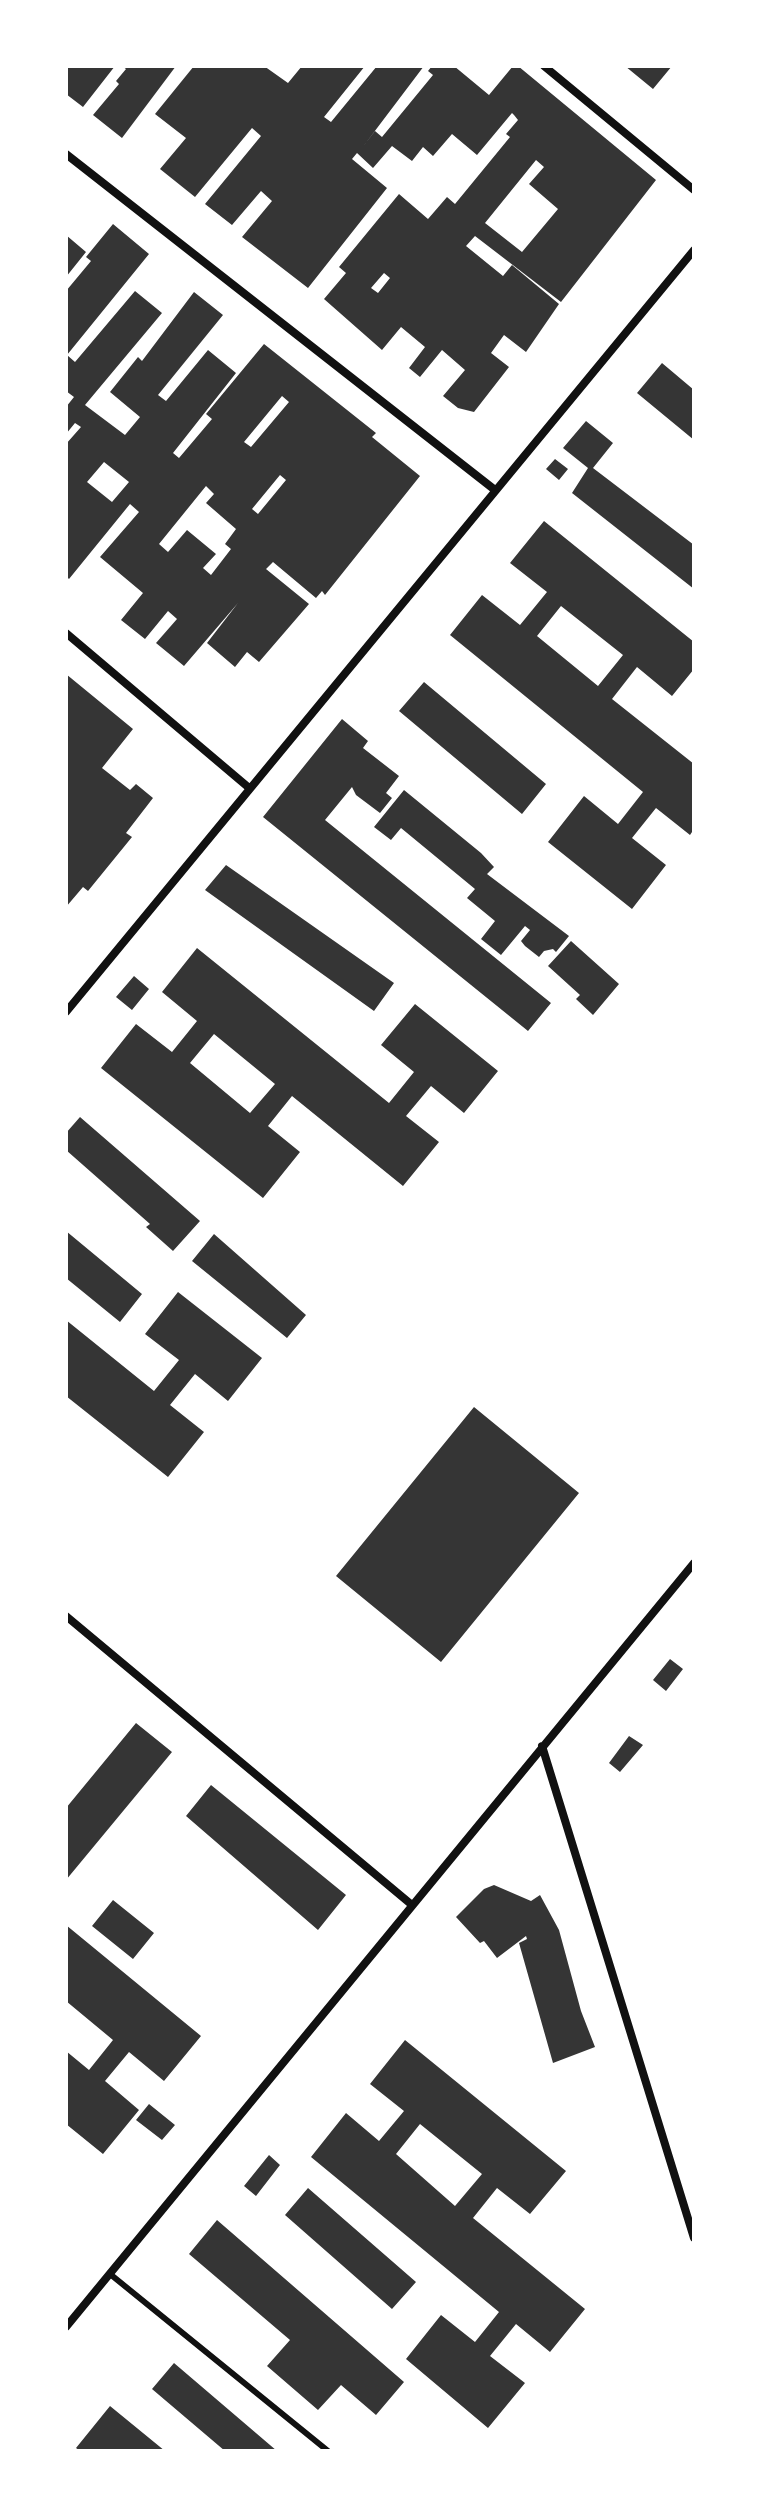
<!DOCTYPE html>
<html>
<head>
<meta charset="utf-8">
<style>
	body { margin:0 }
	#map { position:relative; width:760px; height:2517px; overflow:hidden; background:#fff; font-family:Quicksand,sans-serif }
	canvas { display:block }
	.frame { position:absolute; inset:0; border:68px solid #fff; pointer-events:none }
</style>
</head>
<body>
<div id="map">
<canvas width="760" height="2517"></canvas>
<div class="frame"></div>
</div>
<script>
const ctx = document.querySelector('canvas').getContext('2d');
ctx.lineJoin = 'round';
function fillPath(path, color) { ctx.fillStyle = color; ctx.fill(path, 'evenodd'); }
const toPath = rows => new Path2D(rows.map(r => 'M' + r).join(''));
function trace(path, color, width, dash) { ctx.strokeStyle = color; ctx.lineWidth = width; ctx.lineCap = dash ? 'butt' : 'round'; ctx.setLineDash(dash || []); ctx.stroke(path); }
fillPath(toPath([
	[66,66,115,66,83,107,66,94],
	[122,66,176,66,122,138,93,115,119,84,116,81,126,69],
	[194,66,264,66,288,83,302,66,365,66,324,117,331,122,377,66,424,66,362,148,375,131,382,137,433,75,428,71,432,66,454,66,489,95,513,66,518,66,656,180,561,302,475,236,466,246,503,276,512,265,559,304,526,352,504,335,491,353,509,367,474,412,458,408,443,396,465,370,442,350,420,377,409,368,425,347,401,327,382,350,324,299,346,273,339,267,399,194,428,219,447,197,455,204,510,137,506,134,518,120,514,115,512,113,477,155,452,134,433,156,423,147,412,161,392,146,373,168,357,153,352,159,387,188,308,288,242,237,272,201,261,191,232,225,205,204,261,136,252,128,195,197,160,169,186,138,155,114],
	[536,160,544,167,529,184,558,209,522,252,485,223],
	[384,273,390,278,378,293,371,288],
	[625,66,672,66,653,89],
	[113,224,149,254,67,355,75,362,135,291,162,313,85,405,125,435,140,417,110,392,138,357,142,361,194,292,223,315,158,395,166,401,208,350,236,373,173,453,179,458,212,419,206,414,264,344,376,433,372,437,420,476,325,595,322,591,316,598,273,562,266,569,309,604,259,662,247,652,235,667,207,643,238,603,184,666,156,643,177,619,168,611,145,639,121,620,143,593,100,557,139,512,130,504,69,579,66,576,66,444,81,427,75,423,66,434,66,407,74,397,66,391,66,291,91,261,86,257],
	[282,396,289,402,251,447,244,442],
	[104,462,129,482,112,502,87,482],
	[280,475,286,480,258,514,252,509],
	[206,486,214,494,206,503,236,529,225,544,231,549,211,575,203,568,216,554,187,530,168,552,159,544],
	[66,235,86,252,66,277],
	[662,363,694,390,694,440,637,393],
	[586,421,613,443,593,468,694,545,694,589,572,493,588,468,563,448],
	[555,459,568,469,559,480,546,469],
	[544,521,694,642,694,669,672,696,637,667,612,699,694,764,694,829,690,835,656,808,632,838,666,865,632,909,548,842,584,796,618,824,643,792,450,635,482,595,520,625,547,592,510,563],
	[561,606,623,655,598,686,537,636],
	[66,674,133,729,102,768,130,790,136,784,153,798,126,833,132,837,88,891,83,887,66,907],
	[424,682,546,784,522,814,399,711],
	[342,719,368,741,363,748,399,776,386,793,392,798,380,813,356,795,352,787,325,820,551,1003,528,1031,263,817],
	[404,790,481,853,494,867,487,874,569,936,556,952,553,949,544,951,539,957,525,946,521,941,530,930,525,926,501,955,481,939,495,921,467,898,475,889,401,828,391,840,374,827],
	[226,865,394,983,374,1011,205,890],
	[571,941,619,984,593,1015,576,999,580,995,548,966],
	[197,948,389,1103,414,1072,381,1045,415,1004,498,1071,464,1113,431,1086,406,1116,439,1142,403,1186,292,1096,268,1126,300,1152,263,1198,101,1068,136,1024,172,1052,197,1021,162,992],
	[214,1034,275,1084,250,1113,190,1063],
	[134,976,149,989,132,1010,116,997],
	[80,1117,200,1221,173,1251,146,1227,150,1224,66,1150,66,1133],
	[66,1231,142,1294,120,1322,66,1278],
	[214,1234,306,1315,287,1338,192,1261],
	[178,1292,262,1358,228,1401,195,1374,170,1405,204,1432,168,1477,66,1396,66,1320,154,1391,179,1360,145,1334],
	[474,1407,579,1493,441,1662,336,1576],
	[670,1659,683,1669,666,1691,653,1680],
	[136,1723,172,1752,66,1880,66,1808],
	[629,1736,643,1745,620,1772,609,1763],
	[211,1785,346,1895,318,1930,186,1816],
	[494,1885,531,1901,540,1895,559,1930,581,2011,595,2047,553,2063,519,1943,527,1939,526,1936,497,1958,484,1941,480,1943,456,1917,484,1889],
	[113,1900,154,1933,133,1959,92,1926],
	[66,1925,201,2036,164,2081,129,2052,105,2081,139,2110,103,2154,66,2124,66,2051,89,2070,113,2040,66,2001],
	[405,2040,566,2171,530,2214,497,2188,473,2218,585,2309,550,2352,516,2324,490,2356,525,2383,488,2428,406,2359,441,2315,475,2342,499,2312,311,2157,346,2113,379,2141,404,2111,370,2084],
	[420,2124,482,2174,455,2206,396,2154],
	[149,2104,175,2125,162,2140,136,2120],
	[269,2155,280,2165,256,2196,244,2186],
	[308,2188,416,2282,392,2309,285,2215],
	[217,2220,404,2382,376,2415,341,2385,318,2410,267,2366,290,2340,189,2254],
	[174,2363,277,2451,225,2451,152,2389],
	[110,2406,165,2451,80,2451,76,2448]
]), '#353535');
trace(toPath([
	[110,2274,328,2451]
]), '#111', 6);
trace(toPath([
	[544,66,694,190],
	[66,154,495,490],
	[66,633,248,787],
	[66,1012,694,250],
	[66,1616,412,1905],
	[542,1746,694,2238],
	[66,2327,694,1563]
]), '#111', 8);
</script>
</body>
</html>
